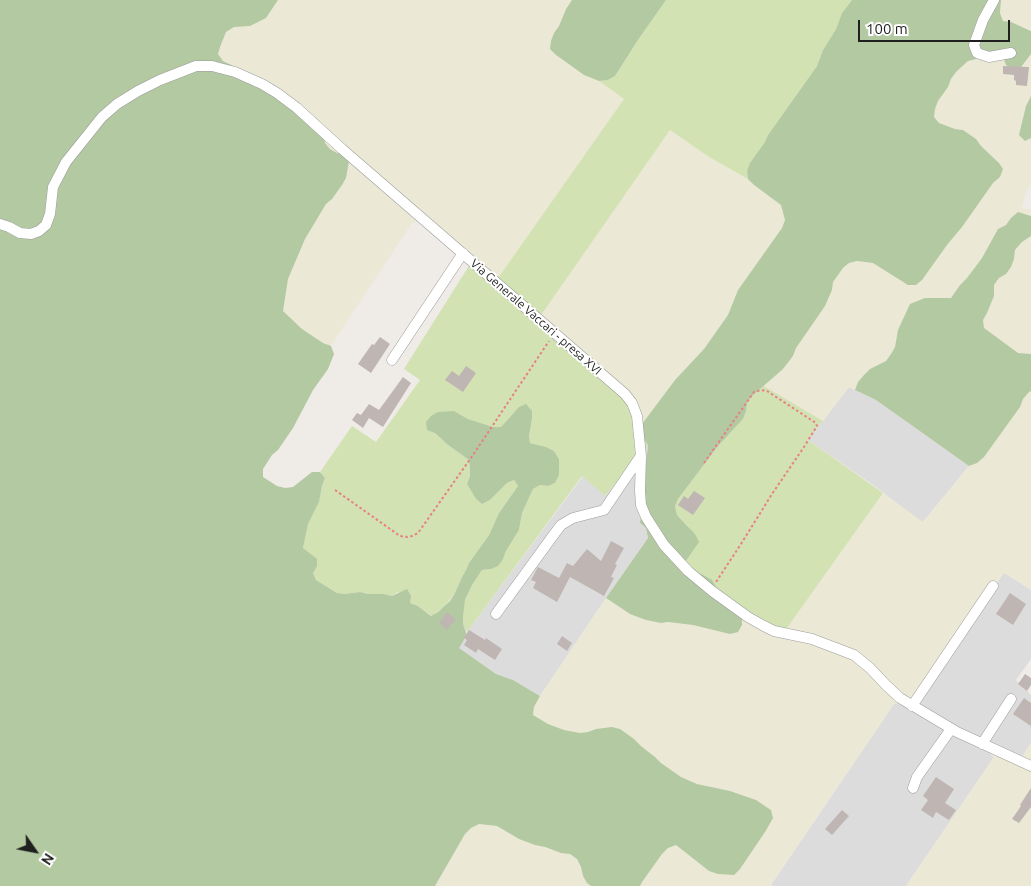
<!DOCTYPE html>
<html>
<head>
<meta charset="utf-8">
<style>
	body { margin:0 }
	#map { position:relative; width:1031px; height:886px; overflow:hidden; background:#efebe7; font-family:Ubuntu,sans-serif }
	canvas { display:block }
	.north { position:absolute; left:10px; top:826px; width:50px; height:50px; -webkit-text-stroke:4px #fff; paint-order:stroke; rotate:123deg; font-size:14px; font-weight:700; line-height:20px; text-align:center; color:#1f1f1f }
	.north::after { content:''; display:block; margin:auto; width:18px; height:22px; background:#1f1f1f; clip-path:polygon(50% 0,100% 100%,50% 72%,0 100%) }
	.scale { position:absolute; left:858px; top:20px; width:152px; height:22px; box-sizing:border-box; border:2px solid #1f1f1f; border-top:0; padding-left:6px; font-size:15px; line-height:18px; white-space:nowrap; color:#1f1f1f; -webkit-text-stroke:4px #fff; paint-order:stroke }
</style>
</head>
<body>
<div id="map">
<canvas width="1031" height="886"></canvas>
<div class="north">N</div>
<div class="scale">100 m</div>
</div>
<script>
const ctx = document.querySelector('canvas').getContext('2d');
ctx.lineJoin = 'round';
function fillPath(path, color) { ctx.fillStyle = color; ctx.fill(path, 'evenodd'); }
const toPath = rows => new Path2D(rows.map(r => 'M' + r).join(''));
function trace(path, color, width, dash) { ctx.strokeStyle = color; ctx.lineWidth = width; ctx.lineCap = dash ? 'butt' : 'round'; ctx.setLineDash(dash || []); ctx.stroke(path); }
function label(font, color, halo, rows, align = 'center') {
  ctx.font = font + ' Ubuntu,sans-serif'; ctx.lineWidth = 4; ctx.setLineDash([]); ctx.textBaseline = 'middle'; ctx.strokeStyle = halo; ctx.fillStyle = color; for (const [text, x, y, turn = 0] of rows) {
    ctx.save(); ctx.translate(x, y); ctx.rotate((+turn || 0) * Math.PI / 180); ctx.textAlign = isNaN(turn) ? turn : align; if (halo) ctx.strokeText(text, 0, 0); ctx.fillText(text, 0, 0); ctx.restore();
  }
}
fillPath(toPath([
	[849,387,876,400,969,466,922,523,876,487,808,440],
	[648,445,640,523,646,528,648,538,606,598,540,696,513,680,496,674,458,648,467,635,467,632,583,476,605,496],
	[1004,572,1031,590,1031,659,1016,680,1031,695,1031,743,1022,757,975,737,912,701,919,700],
	[901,703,927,719,988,752,994,757,906,886,773,886,771,885,894,704]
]), '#dddcdd');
fillPath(toPath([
	[278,0,572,0,566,9,559,26,554,33,551,41,556,55,584,75,599,81,624,99,496,282,427,219,412,223,331,346,323,343,302,329,283,312,288,279,305,239,326,204,332,199,346,178,345,155,337,153,330,149,325,143,324,135,238,68,223,61,218,54,219,47,226,32,234,27,250,26,266,18],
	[1001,0,1031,0,1031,31,1027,28,1003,21,1000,13],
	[1031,54,1031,96,1026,106,1025,141,1031,138,1031,184,1026,192,1022,208,1031,210,1031,216,1018,212,1011,218,1006,225,998,229,982,258,967,278,960,285,951,298,925,298,896,338,895,347,886,361,870,369,858,382,855,390,849,387,823,421,764,386,783,369,793,356,796,348,832,290,833,282,838,274,849,263,857,261,873,263,888,272,901,281,947,245,952,239,993,183,1000,177,999,163,981,146,976,139,963,130,955,129,939,123,934,117,935,109,938,101,948,87,951,79,956,72,968,61,976,59,982,55,1025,61],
	[670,130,709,157,748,179,754,185,781,205,785,220,782,228,738,290,728,315,704,349,675,380,639,428,539,318],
	[1031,236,1031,354,1026,354,1018,353,996,338,983,328,983,320,987,313,994,296,994,286,999,278,1006,274,1014,259,1015,251,1022,242],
	[1031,391,1031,590,1004,573,919,700,894,704,770,886,640,886,642,882,662,854,668,848,676,845,709,871,740,869,759,840,771,810,756,800,730,791,697,784,681,777,661,763,655,757,641,746,634,739,596,729,588,732,580,733,564,730,548,724,533,715,534,707,540,696,606,598,623,610,661,623,668,622,693,625,715,629,723,632,742,617,782,635,883,493,923,522,969,466,977,463,984,457,1019,407,1023,399,1029,392],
	[1031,743,1031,886,906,886,994,757,1022,757],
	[479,824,497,826,519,839,561,853,570,854,577,859,581,867,583,876,587,883,591,886,435,886,465,834,471,828]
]), '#ebe9d5');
fillPath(toPath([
	[666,0,852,0,842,13,836,29,823,50,817,66,768,135,765,142,747,171,748,179,709,157,670,130,539,318,630,396,641,435,648,445,605,496,582,476,467,632,463,625,463,608,465,600,472,585,482,570,491,569,503,559,506,551,519,530,522,513,533,489,540,485,548,486,555,483,559,475,559,459,554,451,546,447,530,443,529,436,532,419,519,407,501,427,493,427,468,419,454,411,435,433,448,445,469,460,470,468,470,476,467,484,476,499,482,504,490,500,507,483,514,480,518,486,499,513,489,535,469,563,466,570,462,577,455,593,444,607,432,616,418,606,410,603,398,592,392,596,384,594,368,594,360,592,344,594,337,593,316,580,313,573,309,553,303,548,308,524,319,502,322,486,325,478,320,472,352,426,376,442,420,380,404,369,472,261,496,281,624,99,599,81,608,80,615,76,638,40],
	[764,386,823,421,808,440,883,493,782,635,742,617,697,572,685,562,689,527,677,515,675,506,678,499,718,446,743,419,746,411,747,403,751,397]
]), '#d2e2b3');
fillPath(toPath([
	[0,0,278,0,266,18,250,26,234,27,226,32,220,47,218,54,223,61,277,87,324,135,325,143,330,149,337,153,345,155,349,161,346,178,342,185,332,199,326,204,305,239,288,279,283,311,302,329,323,343,331,346,334,354,328,369,313,390,293,428,278,450,272,455,263,469,263,477,277,486,285,488,293,487,312,472,320,472,325,478,322,486,319,502,308,524,303,548,317,559,317,566,313,573,316,580,337,593,344,594,360,592,368,594,384,594,392,596,407,589,411,596,410,603,418,606,431,616,438,612,450,601,455,593,462,577,466,570,469,563,489,535,499,513,518,486,514,480,507,483,490,500,482,504,476,499,467,484,470,476,470,468,469,460,448,445,435,433,427,430,426,422,431,416,438,412,454,411,468,419,493,427,501,427,519,407,526,404,532,411,532,419,529,436,530,443,546,447,554,451,559,459,559,475,555,483,548,486,540,485,533,489,522,513,519,530,506,551,503,559,498,566,491,569,482,570,472,585,465,600,463,616,463,624,467,635,459,648,496,674,513,680,540,696,534,707,533,715,548,724,564,730,580,733,588,732,596,729,612,727,620,729,634,739,641,746,655,757,661,763,681,777,697,784,730,791,756,800,771,810,773,818,765,832,740,869,734,875,718,874,709,871,676,845,668,848,662,854,642,882,640,886,591,886,587,883,583,876,581,867,577,859,570,854,561,853,545,847,535,845,519,839,497,826,479,824,471,828,465,834,435,886,0,886],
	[572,0,666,0,638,40,615,76,608,80,599,81,584,75,556,55,550,49,551,41,554,33,559,26,566,9],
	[852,0,1001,0,1000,13,1003,21,1011,22,1031,31,1031,54,1021,67,1013,70,1006,65,1003,57,982,55,976,59,968,61,956,72,951,79,948,87,938,101,935,109,934,117,939,123,955,129,963,130,976,139,981,146,999,163,1003,169,1000,177,993,183,962,227,947,245,922,280,916,285,908,285,873,263,857,261,849,263,843,268,833,282,832,290,825,306,796,348,793,356,783,369,751,397,747,403,746,411,743,419,718,446,678,499,675,506,677,515,695,534,699,542,685,562,697,572,705,576,712,580,716,587,718,594,742,617,742,625,738,632,730,634,693,625,668,622,661,623,646,620,630,614,606,598,648,538,646,528,640,523,648,445,641,435,639,428,675,380,704,349,728,315,738,290,782,228,785,220,781,205,754,185,748,179,747,171,750,163,765,142,768,135,817,66,823,50,836,29,842,13],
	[1031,96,1031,138,1025,141,1019,135,1026,106],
	[1018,212,1031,216,1031,236,1022,242,1015,250,1014,259,1011,267,1006,274,999,278,994,285,994,296,987,313,983,320,984,328,1018,353,1031,354,1031,391,1029,392,1023,399,1020,407,984,457,977,463,969,466,876,400,855,390,858,382,864,375,870,369,886,361,891,354,895,347,898,330,910,304,925,298,951,298,960,285,967,278,982,258,998,229,1006,225,1011,218]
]), '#b3c9a1');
fillPath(toPath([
	[1003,66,1029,67,1027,86,1016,85,1016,81,1014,80,1014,75,1003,74],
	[380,337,390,344,371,373,358,364,372,344,374,345],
	[466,366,476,373,463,392,445,380,452,371,459,376],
	[403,377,411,383,383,427,369,418,363,428,352,420,357,413,361,415,369,404,379,410],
	[694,491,705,498,693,515,678,505,684,496,688,499],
	[611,541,624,548,615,564,617,565,611,577,614,578,604,596,570,577,557,602,533,588,536,582,531,580,538,567,559,578,567,563,573,566,587,549,601,561],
	[1010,593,1026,604,1013,625,996,614],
	[447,612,456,619,447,630,439,623],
	[469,630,485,640,486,638,502,649,495,660,478,649,476,653,464,645,467,640,464,638],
	[562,636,572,643,567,651,557,644],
	[1025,674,1031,678,1031,685,1027,691,1018,684],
	[1024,698,1031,703,1031,726,1013,714],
	[936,777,954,789,945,803,956,810,949,820,936,812,933,818,921,810,928,800,923,796],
	[1031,788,1031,807,1019,823,1012,819,1021,806,1020,805],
	[842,810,849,816,832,835,825,829]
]), '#bfb6b4');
const minor = toPath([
	[994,0,983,20,974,45,977,53,989,57,1011,53],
	[0,224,9,227,20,233,31,234,39,231,46,225,50,214,53,187,66,162,102,117,117,104,138,91,160,80,196,66,212,66,235,72,262,84,277,93,297,108,342,149,625,394,632,403,637,416,641,456,640,491,641,505,646,517,664,545,688,571,712,591,748,617,762,625,774,631,812,639,854,655,870,668,886,685,900,698,957,732,1031,766],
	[392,360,463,253],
	[496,614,552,537,561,525,573,518,604,510,640,457],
	[912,706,993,586],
	[982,744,1011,699],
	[913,788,917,777,951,729]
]);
trace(minor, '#9c9c9c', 11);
trace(toPath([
	[704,463,754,392,761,390,767,391,816,423,817,426,804,447,772,494,741,544,716,582],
	[335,490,400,536,407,537,412,536,418,533,473,455,549,341]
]), '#e97e84', 2, [2.5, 2.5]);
trace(minor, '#fff', 10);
label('12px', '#1f1f1f', '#fff', [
	["Via Generale Vaccari - presa XVI",536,317,41]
]);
</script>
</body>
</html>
